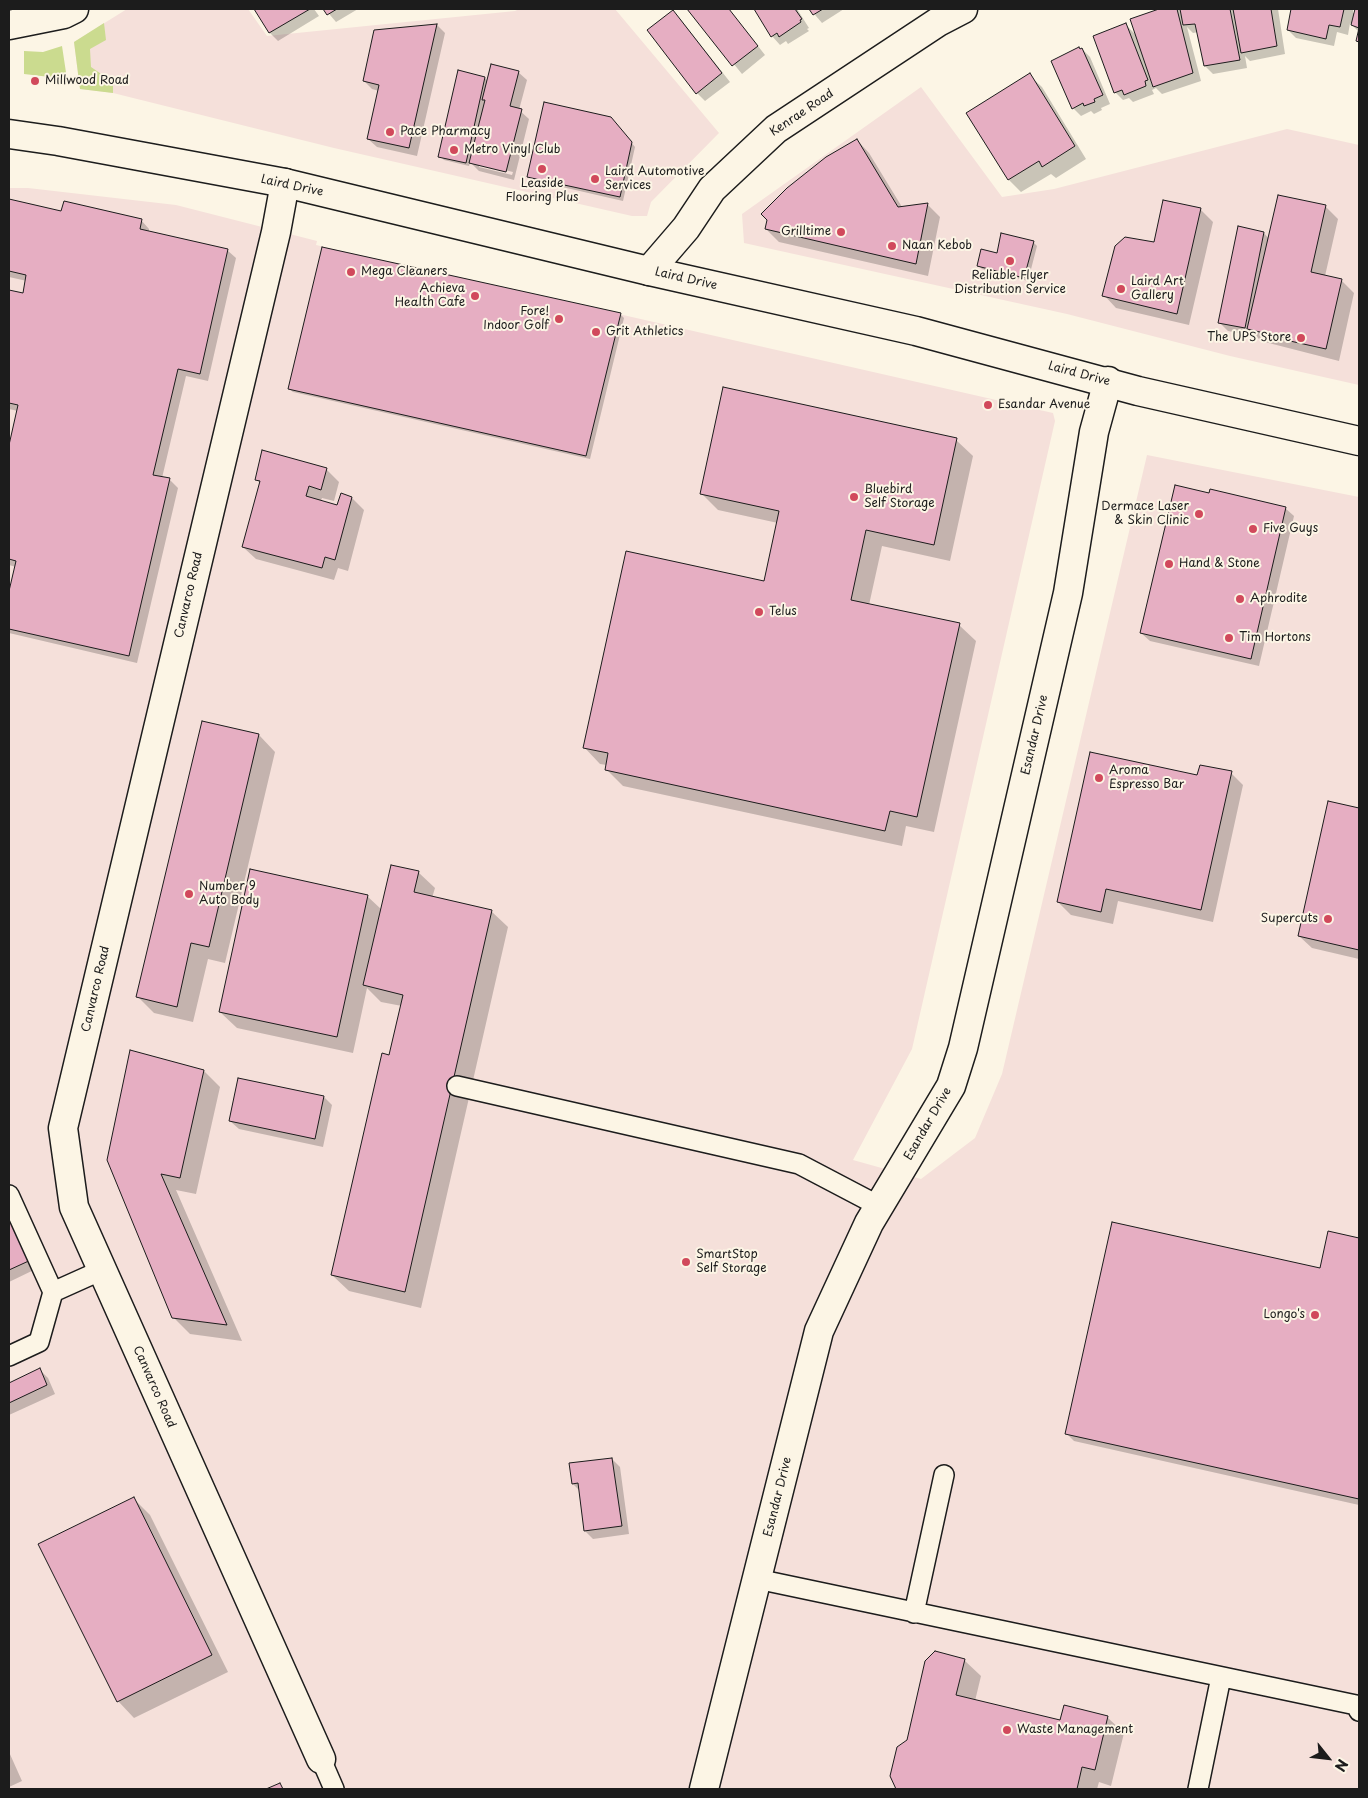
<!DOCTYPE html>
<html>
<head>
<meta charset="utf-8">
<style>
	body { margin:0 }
	#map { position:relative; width:1368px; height:1798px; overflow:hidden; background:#fcf5e5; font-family:"Playpen Sans",sans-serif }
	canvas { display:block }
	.frame { position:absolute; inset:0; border:10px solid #1c1c1c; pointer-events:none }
	.north { position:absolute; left:1303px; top:1733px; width:50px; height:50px; -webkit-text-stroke:4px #fcf5e5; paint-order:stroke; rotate:119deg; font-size:14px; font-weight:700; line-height:20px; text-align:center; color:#1c1c1c }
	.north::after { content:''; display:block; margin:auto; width:18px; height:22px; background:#1c1c1c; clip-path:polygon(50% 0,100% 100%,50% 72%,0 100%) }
</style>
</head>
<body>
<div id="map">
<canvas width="1368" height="1798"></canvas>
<div class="frame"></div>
<div class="north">N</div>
</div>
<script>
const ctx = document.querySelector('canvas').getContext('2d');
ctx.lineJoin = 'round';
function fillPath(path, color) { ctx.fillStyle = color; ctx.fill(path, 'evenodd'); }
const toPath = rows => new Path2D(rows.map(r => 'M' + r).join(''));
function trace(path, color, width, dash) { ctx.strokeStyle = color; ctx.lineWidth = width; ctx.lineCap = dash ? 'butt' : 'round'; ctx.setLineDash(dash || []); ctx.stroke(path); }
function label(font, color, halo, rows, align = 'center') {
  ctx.font = font + ' "Playpen Sans",sans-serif'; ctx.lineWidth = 4; ctx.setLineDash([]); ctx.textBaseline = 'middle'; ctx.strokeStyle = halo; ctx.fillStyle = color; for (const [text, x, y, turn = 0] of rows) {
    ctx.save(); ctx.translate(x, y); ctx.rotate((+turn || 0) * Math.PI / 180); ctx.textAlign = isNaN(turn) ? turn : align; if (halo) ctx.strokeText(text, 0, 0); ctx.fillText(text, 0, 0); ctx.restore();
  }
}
fillPath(toPath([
	[127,9,248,9,267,36,515,11,519,9,615,9,719,133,651,202,647,216,632,216,334,148,113,93,80,89,74,42],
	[921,87,1002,197,1054,189,1287,129,1359,145,1359,385,1230,356,1067,314,744,243,742,214],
	[9,188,28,188,176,205,317,241,316,245,1053,413,1055,421,912,1049,853,1160,921,1179,975,1138,1002,1074,1147,455,1359,497,1359,1789,9,1789]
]), '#f5e0da');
fillPath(toPath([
	[104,23,106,40,90,49,91,67,113,82,113,93,80,89,74,42],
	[62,46,67,79,24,74,24,51,43,52]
]), '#cbdb8f');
fillPath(toPath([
	[256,9,314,9,319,16,278,41,270,33],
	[325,9,358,9,336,22],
	[689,9,729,9,765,55,742,74],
	[755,9,797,9,809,28,807,29,809,31,788,44,786,41,780,45,772,36],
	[810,9,844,9,822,23],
	[1162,9,1179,9,1182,12,1182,9,1278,9,1285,54,1250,61,1245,56,1247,68,1213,74,1205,66,1198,32,1193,33,1187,27,1201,81,1162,94,1156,88,1152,90,1154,94,1133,102,1129,98,1123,100,1115,92,1126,25,1137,36,1131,20],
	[1293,9,1353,9,1353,13,1355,13,1356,9,1359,9,1359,43,1357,41,1359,32,1350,23,1348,35,1337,32,1334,46,1296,38,1288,30],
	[673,12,681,20,730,82,705,101,697,93],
	[437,25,445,33,417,156,377,147,368,139,379,91,372,89,364,81],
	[1082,49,1090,57,1110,104,1101,108,1102,110,1094,114,1091,111,1081,116,1073,108,1081,50],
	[518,72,527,80,519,110,529,119,514,180,479,171,470,162,469,166,444,160,440,156,485,78,488,81],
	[479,164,513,172,512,175,479,167],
	[1029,75,1042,87,1086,159,1056,178,1051,174,1021,192,1009,180],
	[614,122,635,147,623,201,532,180,529,176],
	[857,140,869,153,902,207,928,205,940,217,928,276,779,242,766,229],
	[9,200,62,212,141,220,149,229,149,232,227,250,236,258,208,381,186,376,162,478,169,479,178,488,137,663,9,633,9,597,16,567,9,565,9,450,18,411,9,409,9,291,24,294,27,281,9,277],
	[1326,207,1338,219,1325,276,1341,280,1354,293,1339,361,1261,341,1253,333,1253,336,1228,331,1219,322,1264,233,1269,239],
	[1200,209,1213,222,1189,325,1116,308,1104,295],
	[1033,242,1037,246,1028,281,982,269,978,265,998,254],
	[620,314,624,318,590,459,293,392,289,389],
	[956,440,973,456,950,561,882,546,869,605,959,625,976,641,934,832,906,826,902,846,623,786,606,769,607,765,600,764,584,747,764,582,778,523,718,510,701,493],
	[326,469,339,482,334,501,322,498,321,501,338,506,352,498,364,510,348,571,338,568,334,580,256,559,243,547,260,483,256,479],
	[1210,494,1285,508,1294,516,1259,666,1150,641,1141,633],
	[203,722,259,735,275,752,225,963,208,959,193,1022,154,1013,138,997],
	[1231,773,1243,785,1213,922,1118,901,1113,924,1071,915,1058,902,1198,777],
	[1329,803,1359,809,1359,959,1312,948,1299,936],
	[418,872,435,888,432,898,491,911,508,927,421,1308,349,1291,332,1275,390,1057,402,1006,381,1002,367,988,353,1053,237,1028,220,1012,367,896,382,910],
	[131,1052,204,1071,220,1087,196,1194,176,1190,242,1341,190,1334,173,1317],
	[324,1097,332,1105,323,1147,239,1129,230,1121],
	[9,1199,40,1267,9,1282],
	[1329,1233,1359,1239,1359,1505,1074,1441,1066,1433,1321,1269],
	[40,1370,48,1378,55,1394,9,1415,9,1384],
	[612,1459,620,1467,629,1534,593,1539,585,1531,580,1491,573,1484,570,1464],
	[134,1499,150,1515,228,1672,134,1718,118,1701],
	[964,1660,981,1676,975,1701,1061,1722,1107,1717,1124,1733,1111,1786,1099,1782,1097,1789,897,1789,891,1776,908,1740],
	[9,1752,22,1781,9,1787]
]), '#0003');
const building = toPath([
	[254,9,310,9,269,33,254,9],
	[323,9,337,9,327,15,323,9],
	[687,9,729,9,758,46,732,66,687,9],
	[754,9,795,9,802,19,800,20,801,22,779,37,777,33,771,37,754,9],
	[809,9,823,9,813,15,809,9],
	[1159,9,1177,9,1193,73,1153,87,1130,19,1159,9],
	[1180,9,1230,9,1240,60,1204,66,1195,24,1183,25,1180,9],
	[1233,9,1271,9,1277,46,1241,53,1233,9],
	[1291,9,1344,9,1340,27,1329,25,1326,39,1287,30,1291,9],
	[1355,9,1359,9,1359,42,1356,41,1359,28,1351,25,1355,9],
	[673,10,722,73,696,94,647,30,673,10],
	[1126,23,1148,80,1145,81,1146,86,1124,95,1122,90,1114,93,1093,36,1126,23],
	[437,24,409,148,367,139,379,85,363,81,374,30,437,24],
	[1079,47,1080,49,1082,48,1103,95,1094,99,1095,102,1084,106,1083,103,1072,109,1051,61,1079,47],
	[491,64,519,71,510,106,522,109,506,172,469,163,485,100,482,100,491,64],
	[458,70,485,77,466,163,438,157,458,70],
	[1030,73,1075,146,1042,167,1039,161,1008,180,966,113,1030,73],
	[544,102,611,117,632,142,620,197,527,177,544,102],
	[857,139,898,207,928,203,916,264,765,229,767,220,761,214,787,188,826,157,857,139],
	[1278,195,1326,205,1311,272,1342,279,1326,349,1290,341,1290,339,1247,329,1278,195],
	[9,199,61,211,64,201,142,219,140,229,228,249,200,374,178,369,153,475,170,478,129,656,9,629,9,591,16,561,9,559,9,445,18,405,9,403,9,290,23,293,26,275,9,271,9,199],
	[1163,200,1201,208,1177,314,1102,296,1115,246,1125,237,1154,242,1163,200],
	[1238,226,1264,232,1245,328,1218,323,1238,226],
	[1001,233,1034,241,1024,278,977,266,981,249,997,253,1001,233],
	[322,247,621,313,586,456,288,389,322,247],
	[723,387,957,438,934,545,866,530,851,600,960,623,917,817,890,811,885,831,605,770,608,753,583,748,626,551,764,581,779,511,700,494,723,387],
	[262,450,327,468,321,490,309,486,306,496,337,505,341,493,352,497,335,560,325,557,322,568,242,547,260,481,255,480,262,450],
	[1175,485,1209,493,1210,489,1286,507,1251,659,1140,633,1175,485],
	[202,721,259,734,209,947,191,943,177,1007,136,997,202,721],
	[1090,752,1197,775,1200,765,1232,771,1201,910,1106,889,1101,912,1057,902,1090,752],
	[1328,801,1359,808,1359,950,1298,936,1328,801],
	[391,865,419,871,414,892,492,910,405,1292,331,1275,382,1053,389,1055,403,995,363,985,391,865],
	[250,869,368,895,337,1037,219,1012,250,869],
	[130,1050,204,1070,180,1178,161,1174,227,1325,172,1318,107,1160,130,1050],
	[238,1078,324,1096,315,1139,229,1121,238,1078],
	[9,1206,33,1259,9,1270,9,1206],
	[1112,1222,1320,1268,1328,1231,1359,1238,1359,1499,1065,1434,1112,1222],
	[40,1368,47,1385,9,1403,9,1383,40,1368],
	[612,1458,622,1526,584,1531,578,1483,572,1484,569,1463,612,1458],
	[134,1497,212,1655,117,1702,38,1544,134,1497],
	[935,1651,965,1659,956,1695,1060,1720,1064,1705,1108,1716,1095,1770,1082,1767,1077,1789,896,1789,890,1776,897,1747,907,1740,925,1661,935,1651],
	[280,1783,283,1789,266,1789,280,1783]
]);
fillPath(building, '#e6aec2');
trace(building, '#1c1c1c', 1);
const lane = toPath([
	[457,1086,799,1164,879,1206],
	[9,1195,53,1292,102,1270],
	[9,1356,39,1342,53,1292],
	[757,1579,1356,1705,1359,1711],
	[914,1613,944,1475],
	[321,1759,334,1789],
	[1198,1789,1221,1677]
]);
const street = toPath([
	[9,25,64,14,74,9],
	[285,183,276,232,63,1128,74,1207,321,1759],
	[649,271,686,228,712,189,776,129,938,22,963,9],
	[704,1789,819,1331,869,1223,951,1086,963,1048,1068,593,1094,432,1108,381]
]);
const secondary = toPath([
	[9,134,58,141,285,183,649,271,916,331,1138,391,1359,441]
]);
trace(lane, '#1c1c1c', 22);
trace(street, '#1c1c1c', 31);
trace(secondary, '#1c1c1c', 31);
trace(lane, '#fcf5e5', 19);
trace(street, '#fcf5e5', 28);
trace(secondary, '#fcf5e5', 28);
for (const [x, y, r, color] of [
	[35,81,5,"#d1495b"],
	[390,132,5,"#d1495b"],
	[454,150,5,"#d1495b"],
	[542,169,5,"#d1495b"],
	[595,179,5,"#d1495b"],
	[841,232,5,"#d1495b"],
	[892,246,5,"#d1495b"],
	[1010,261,5,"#d1495b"],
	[351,272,5,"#d1495b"],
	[1121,289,5,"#d1495b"],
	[475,296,5,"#d1495b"],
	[559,319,5,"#d1495b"],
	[596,332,5,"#d1495b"],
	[1301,338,5,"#d1495b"],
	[988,405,5,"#d1495b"],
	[854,497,5,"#d1495b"],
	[1199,514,5,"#d1495b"],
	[1253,529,5,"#d1495b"],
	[1169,564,5,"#d1495b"],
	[1240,599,5,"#d1495b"],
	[759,612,5,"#d1495b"],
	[1229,638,5,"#d1495b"],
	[1099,778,5,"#d1495b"],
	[189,894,5,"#d1495b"],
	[1328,919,5,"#d1495b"],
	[686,1262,5,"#d1495b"],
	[1315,1315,5,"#d1495b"],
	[1007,1730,5,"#d1495b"]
]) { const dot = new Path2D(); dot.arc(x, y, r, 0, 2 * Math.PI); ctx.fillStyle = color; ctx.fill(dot); trace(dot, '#fcf5e5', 2); }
label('12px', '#1c1c1c', '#fcf5e5', [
	["Millwood Road",45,81],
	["Pace Pharmacy",400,132],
	["Metro Vinyl Club",464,150],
	["Laird Automotive",605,172],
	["Services",605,186],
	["Leaside",542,184,"center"],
	["Flooring Plus",542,198,"center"],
	["Grilltime",831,232,"right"],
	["Naan Kebob",902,246],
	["Mega Cleaners",361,272],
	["Reliable Flyer",1010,276,"center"],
	["Distribution Service",1010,290,"center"],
	["Laird Art",1131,282],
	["Gallery",1131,296],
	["Achieva",465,289,"right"],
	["Health Cafe",465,303,"right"],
	["Fore!",549,312,"right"],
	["Indoor Golf",549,326,"right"],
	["Grit Athletics",606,332],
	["The UPS Store",1291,338,"right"],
	["Esandar Avenue",998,405],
	["Bluebird",864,490],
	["Self Storage",864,504],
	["Dermace Laser",1189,507,"right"],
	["& Skin Clinic",1189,521,"right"],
	["Five Guys",1263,529],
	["Hand & Stone",1179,564],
	["Aphrodite",1250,599],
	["Telus",769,612],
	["Tim Hortons",1239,638],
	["Aroma",1109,771],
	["Espresso Bar",1109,785],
	["Number 9",199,887],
	["Auto Body",199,901],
	["Supercuts",1318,919,"right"],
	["SmartStop",696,1255],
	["Self Storage",696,1269],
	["Longo's",1305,1315,"right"],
	["Waste Management",1017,1730]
], 'left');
label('12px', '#1c1c1c', '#fcf5e5', [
	["Kenrae Road",802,113,-34],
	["Laird Drive",292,186,12],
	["Laird Drive",686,279,13],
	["Laird Drive",1079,374,15],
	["Canvarco Road",189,595,-77],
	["Esandar Drive",1035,735,-77],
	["Canvarco Road",96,989,-77],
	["Esandar Drive",928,1124,-60],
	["Canvarco Road",154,1387,66],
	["Esandar Drive",778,1497,-76]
]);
</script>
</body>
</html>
